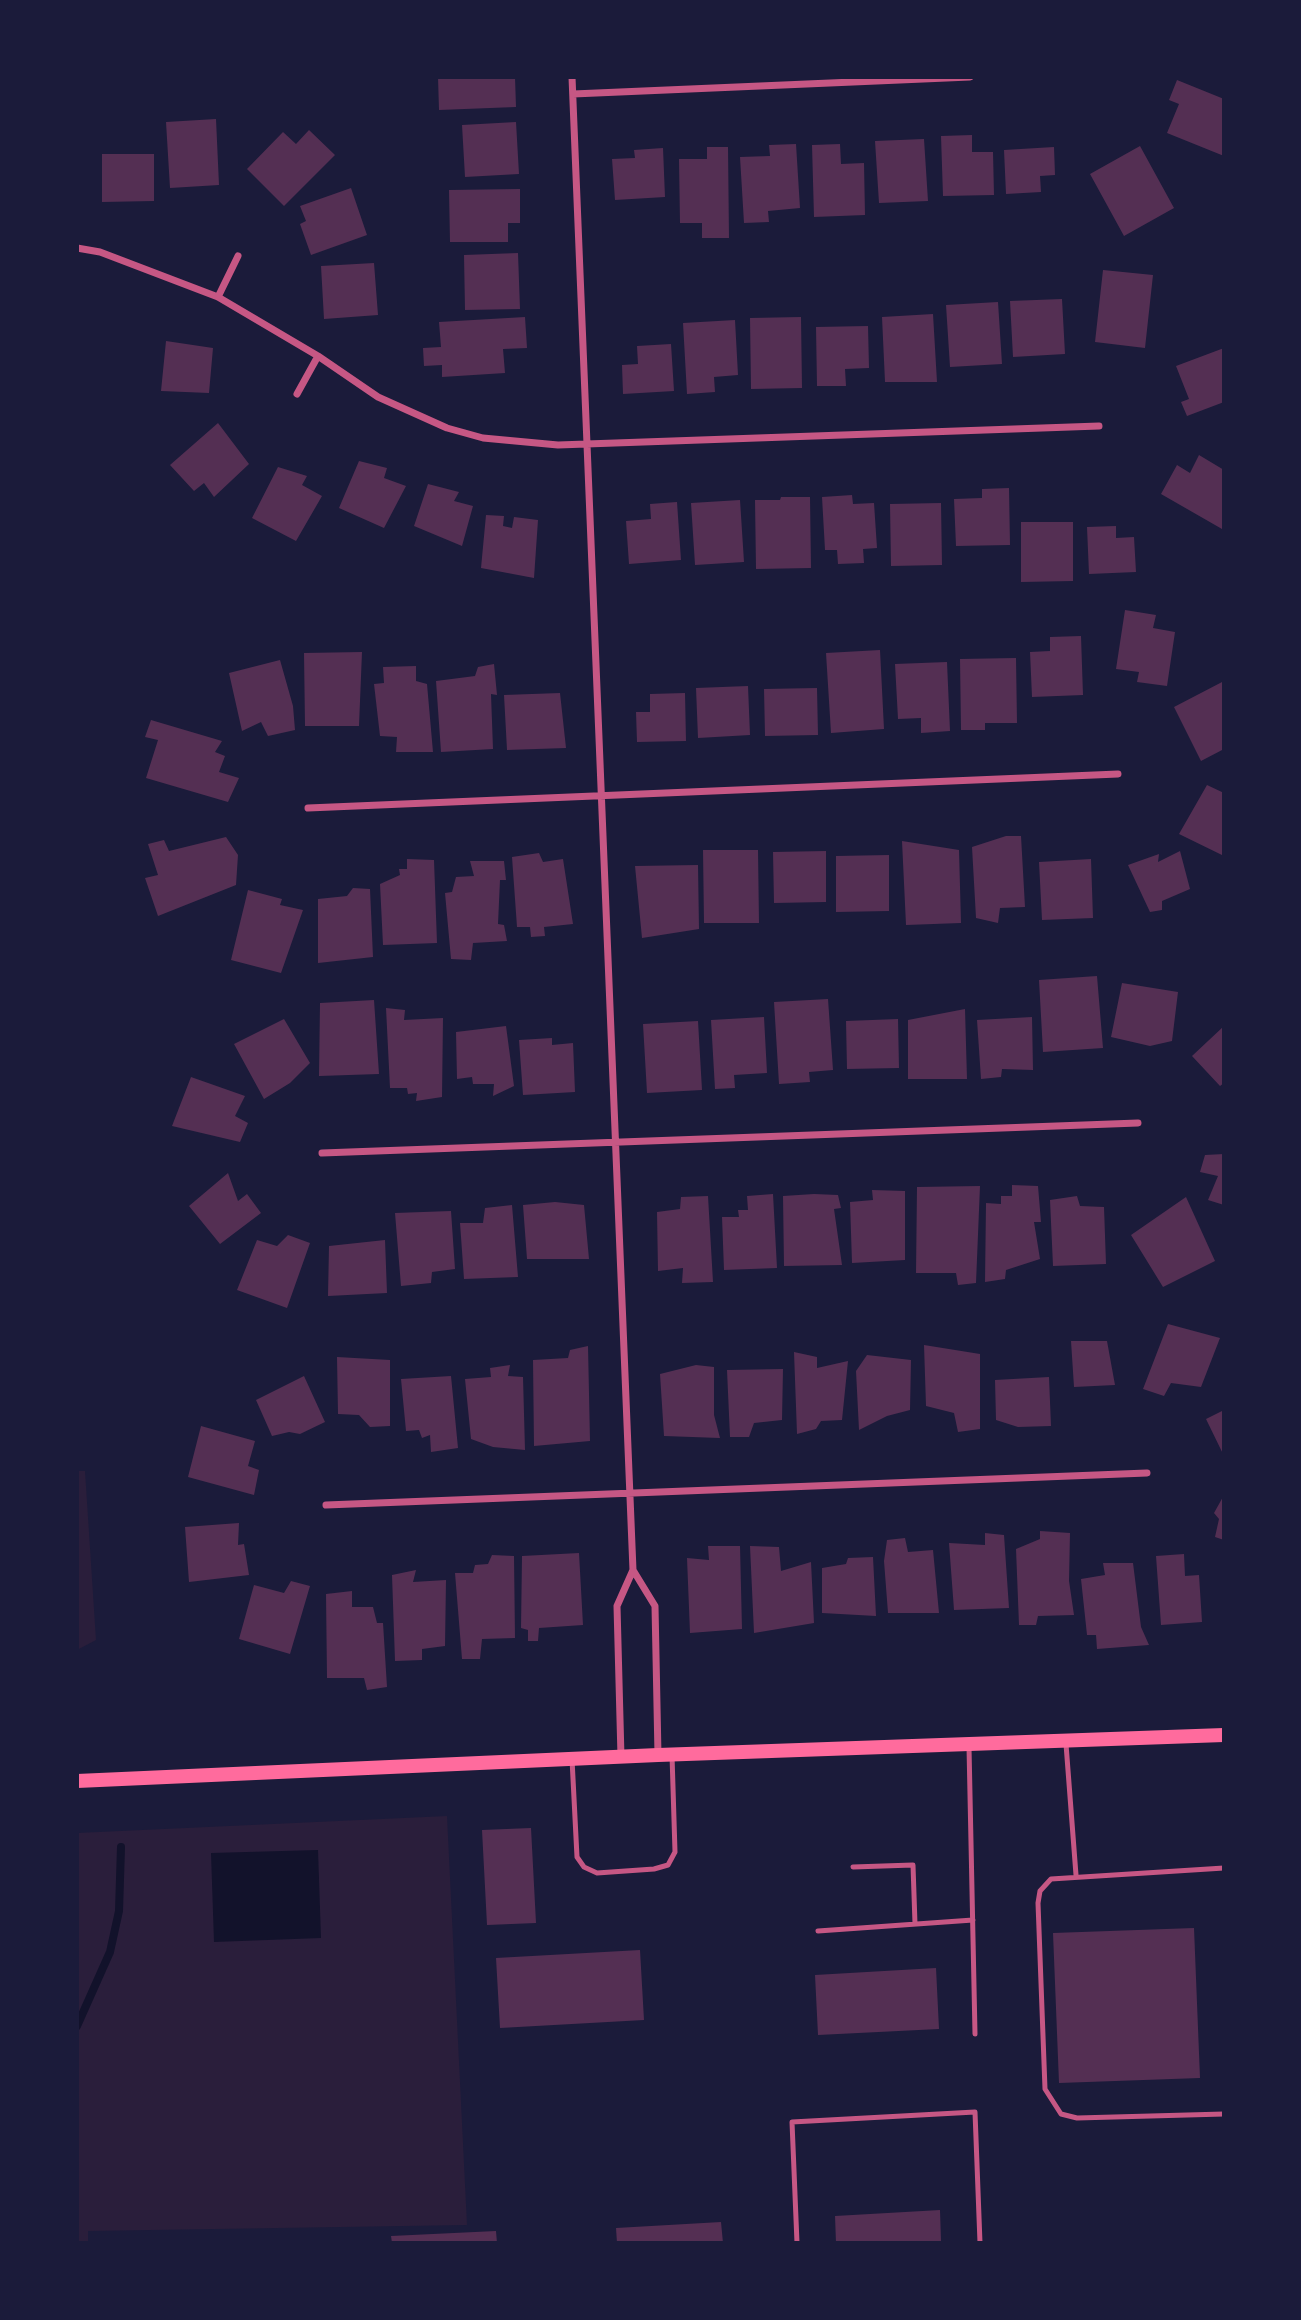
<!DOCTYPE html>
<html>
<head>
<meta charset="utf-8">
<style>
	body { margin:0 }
	#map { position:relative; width:1301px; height:2320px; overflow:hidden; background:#1b1b3a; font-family:"Open Sans",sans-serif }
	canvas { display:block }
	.frame { position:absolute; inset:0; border:79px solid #1b1b3a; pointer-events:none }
</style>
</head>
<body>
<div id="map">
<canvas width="1301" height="2320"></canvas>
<div class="frame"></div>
</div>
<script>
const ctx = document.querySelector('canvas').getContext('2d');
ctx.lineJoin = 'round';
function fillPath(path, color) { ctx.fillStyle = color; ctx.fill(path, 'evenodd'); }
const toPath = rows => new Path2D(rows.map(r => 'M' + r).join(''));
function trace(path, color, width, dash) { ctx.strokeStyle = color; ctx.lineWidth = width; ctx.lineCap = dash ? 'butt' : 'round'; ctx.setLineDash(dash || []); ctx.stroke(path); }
fillPath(toPath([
	[77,1471,85,1471,96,1640,77,1650],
	[447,1816,467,2225,88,2231,88,2243,77,2243,77,1833]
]), '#2a1e3b');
fillPath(toPath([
	[318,1850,321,1938,214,1942,211,1853]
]), '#12122b');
trace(toPath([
	[77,2026,110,1952,119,1911,121,1847]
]), '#12122b', 8);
fillPath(toPath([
	[438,77,515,77,516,107,439,110],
	[1177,80,1224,99,1224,156,1167,133,1179,104,1169,100],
	[216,119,219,185,170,188,166,122],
	[516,122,519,174,465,177,462,125],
	[309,130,335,155,284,206,247,169,283,132,296,144],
	[972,135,972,152,993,152,994,195,943,196,941,136],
	[924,139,928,201,879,203,875,141],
	[796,144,800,208,768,211,769,222,744,223,740,157,770,156,769,145],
	[840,144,841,164,864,163,865,215,814,217,812,145],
	[1140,146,1174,208,1124,236,1090,174],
	[707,147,728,147,729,238,702,238,702,223,680,223,679,159,707,159],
	[1054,147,1055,175,1040,176,1041,192,1006,194,1004,150],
	[663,148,665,197,615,200,612,159,635,158,634,150],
	[102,154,154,154,154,201,102,202],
	[351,188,367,235,311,255,300,224,306,221,300,206],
	[520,189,520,223,508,223,508,242,450,242,449,190],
	[518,253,520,309,465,310,464,255],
	[374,263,378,315,324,319,321,266],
	[1103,270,1153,275,1145,348,1095,342],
	[1062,299,1065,354,1013,357,1010,301],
	[998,302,1002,364,950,367,946,305],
	[933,314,937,382,885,382,882,317],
	[525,317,527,348,503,349,505,373,442,377,442,365,424,366,423,348,441,347,439,322],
	[801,317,802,388,751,389,750,318],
	[735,320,738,375,714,377,715,392,687,394,683,323],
	[868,326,869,368,845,369,846,386,817,386,816,327],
	[166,341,213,348,209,393,161,391],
	[671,344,674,391,623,394,622,365,638,364,637,346],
	[1224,348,1224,402,1187,416,1181,402,1189,399,1176,366],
	[218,423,249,464,214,497,204,483,194,491,170,465],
	[1199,455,1224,470,1222,529,1161,494,1177,465,1190,473],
	[359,461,387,468,384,478,406,486,384,528,339,508],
	[278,467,307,476,302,485,322,496,296,541,252,518],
	[428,484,459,492,454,501,473,506,462,546,414,526],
	[1009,488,1010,545,956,546,954,499,982,498,982,489],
	[852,495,853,504,874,503,877,548,863,549,864,563,838,564,837,550,825,550,822,497],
	[781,497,810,497,811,568,756,569,755,500,780,500],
	[740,500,744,562,695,565,691,503],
	[677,502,681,560,629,564,626,521,651,519,650,504],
	[941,503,942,565,891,566,890,504],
	[486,515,504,516,503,526,512,528,514,517,538,520,534,578,481,568],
	[1021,522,1073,522,1073,581,1021,582],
	[1116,526,1116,538,1134,537,1136,572,1089,574,1087,527],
	[1125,610,1156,615,1153,628,1175,632,1167,686,1137,682,1139,672,1116,669],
	[1081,636,1083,695,1032,697,1030,652,1050,651,1050,637],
	[880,650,884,729,831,733,826,653],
	[362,652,359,726,305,726,304,653],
	[1016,658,1017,723,985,723,985,730,961,730,960,659],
	[280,660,293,706,295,730,268,736,261,722,242,731,229,673],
	[947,662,950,731,921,733,921,718,898,719,895,664],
	[494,664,497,695,491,694,493,749,441,752,436,681,475,676,478,667],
	[416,666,416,681,427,684,433,752,396,752,397,737,380,736,374,684,384,683,383,667],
	[1224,681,1224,749,1201,761,1174,707],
	[748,686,750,735,698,738,696,688],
	[817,688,818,735,765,736,764,689],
	[560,693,566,748,507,750,504,695],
	[685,693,686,741,637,742,636,712,650,712,650,694],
	[151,720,222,741,215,752,225,756,219,772,239,778,228,802,146,778,158,740,145,737],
	[1207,785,1224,793,1224,856,1179,834],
	[1006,836,1021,836,1025,907,1000,908,998,923,976,918,972,847],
	[226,837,238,855,236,885,158,916,145,878,158,875,148,844,164,840,169,851],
	[902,841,959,850,961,923,906,925],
	[703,850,758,850,759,923,704,923],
	[826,851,826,902,774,903,773,852],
	[1180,851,1190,889,1162,901,1162,910,1150,912,1128,865,1159,854,1158,862],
	[539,853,543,862,563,859,573,924,544,927,545,936,531,937,530,927,517,927,512,857],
	[889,855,889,911,836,912,836,856],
	[407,859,434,860,437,943,383,945,380,884,400,875,399,869,407,869],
	[1091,859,1093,918,1042,920,1039,862],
	[470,861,504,861,506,880,500,880,498,924,504,925,507,941,473,943,471,960,451,959,445,893,452,892,456,877,474,876],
	[698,865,699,929,642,938,635,866],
	[353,888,370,889,373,957,318,963,318,899,347,896],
	[248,890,282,899,280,905,303,910,281,973,231,960],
	[1097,976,1103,1048,1043,1052,1039,980],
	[1122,983,1178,992,1172,1041,1150,1046,1111,1037],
	[828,999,833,1070,809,1072,810,1082,779,1084,774,1002],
	[374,1000,379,1074,319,1076,320,1003],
	[386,1008,405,1010,404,1020,443,1018,442,1097,416,1101,417,1093,408,1094,407,1088,390,1088],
	[965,1009,967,1079,908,1079,908,1020],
	[764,1017,767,1073,734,1075,735,1088,715,1089,711,1020],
	[1032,1017,1033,1070,1002,1069,1001,1077,981,1079,977,1020],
	[284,1019,310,1063,290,1083,264,1099,234,1044],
	[898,1019,899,1068,847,1069,846,1021],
	[698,1021,702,1090,647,1093,643,1024],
	[506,1026,514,1086,493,1096,494,1084,473,1084,472,1077,457,1079,456,1032],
	[1224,1026,1224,1083,1220,1086,1192,1056],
	[552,1038,552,1045,573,1043,575,1092,523,1095,519,1040],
	[191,1077,245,1096,235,1116,248,1123,240,1142,172,1126],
	[1224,1154,1224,1205,1208,1200,1218,1176,1200,1172,1205,1155],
	[228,1173,238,1201,247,1194,261,1213,220,1244,189,1206],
	[1012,1185,1038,1186,1041,1222,1034,1222,1040,1259,1006,1270,1005,1279,985,1282,986,1203,1001,1204,1001,1196,1012,1196],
	[980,1186,976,1283,958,1285,956,1273,916,1273,917,1187],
	[872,1190,905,1191,905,1260,852,1263,850,1202,873,1200],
	[773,1194,777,1268,724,1270,722,1217,739,1217,738,1210,748,1210,747,1196],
	[814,1194,838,1195,841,1208,834,1209,842,1265,784,1266,783,1196],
	[708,1196,713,1282,682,1283,683,1268,658,1271,657,1212,680,1209,681,1197],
	[1077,1196,1080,1206,1104,1207,1106,1264,1053,1266,1050,1200],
	[1186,1197,1215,1261,1163,1287,1131,1235],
	[555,1202,584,1205,589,1259,527,1259,523,1205],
	[512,1205,518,1277,464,1279,460,1223,483,1223,485,1208],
	[451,1211,455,1269,432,1272,431,1283,401,1286,395,1213],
	[288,1235,310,1243,287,1308,237,1290,257,1240,277,1246],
	[385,1240,387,1293,328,1296,329,1246],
	[1168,1324,1220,1338,1201,1387,1171,1383,1164,1396,1143,1389],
	[1071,1341,1107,1341,1115,1385,1074,1387],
	[924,1345,980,1354,980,1429,958,1432,954,1413,926,1406],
	[588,1346,590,1441,534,1446,533,1360,568,1358,570,1350],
	[794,1352,817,1357,817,1368,848,1361,842,1420,821,1421,816,1429,797,1434],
	[867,1355,911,1360,910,1410,887,1416,859,1430,856,1371],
	[337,1357,390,1360,390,1426,370,1427,359,1415,338,1414],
	[510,1365,508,1376,523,1377,525,1450,493,1447,471,1439,465,1379,491,1377,490,1368],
	[696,1365,714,1367,714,1415,720,1438,664,1436,660,1374],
	[783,1369,782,1420,754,1423,749,1437,730,1437,727,1370],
	[304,1376,325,1422,300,1434,289,1432,272,1436,256,1400],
	[451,1376,458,1448,431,1452,430,1435,422,1438,419,1430,406,1431,401,1379],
	[1049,1377,1051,1426,1018,1427,996,1420,995,1380],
	[1224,1410,1224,1456,1206,1419],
	[201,1426,255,1441,248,1466,259,1470,254,1495,188,1477],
	[1224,1495,1224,1540,1215,1537,1219,1519,1214,1513],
	[239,1523,238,1545,244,1544,249,1575,189,1582,185,1527],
	[1040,1531,1070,1533,1069,1581,1074,1615,1038,1616,1036,1625,1019,1625,1016,1549,1040,1539],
	[985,1533,1004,1535,1009,1608,954,1610,949,1543,985,1545],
	[905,1538,908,1552,933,1550,939,1613,888,1613,884,1561,887,1540],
	[708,1546,740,1546,742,1629,690,1633,687,1558,709,1560],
	[750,1546,779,1547,781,1571,811,1562,814,1623,754,1633],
	[579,1553,583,1625,539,1628,538,1641,528,1641,528,1630,521,1628,522,1556],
	[1184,1554,1185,1576,1199,1575,1202,1622,1161,1625,1156,1556],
	[492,1555,514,1556,515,1638,482,1639,480,1659,462,1659,455,1573,473,1573,475,1565,488,1564],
	[873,1557,876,1616,822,1613,822,1568,846,1564,848,1558],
	[1103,1563,1133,1563,1141,1627,1149,1645,1097,1649,1096,1635,1087,1635,1081,1579,1105,1575],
	[416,1570,413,1582,446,1580,445,1646,422,1649,422,1660,395,1661,392,1575],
	[291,1581,310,1586,290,1654,239,1639,254,1585,284,1593],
	[352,1591,352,1607,373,1607,377,1623,383,1623,387,1687,367,1690,364,1678,327,1678,326,1594],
	[531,1828,536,1923,487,1925,482,1830],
	[1194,1928,1200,2078,1059,2083,1053,1933],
	[640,1950,644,2020,500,2028,496,1958],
	[936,1968,939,2029,818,2035,815,1975],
	[940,2210,941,2241,836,2243,835,2216],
	[721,2222,723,2243,617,2243,616,2228],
	[496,2231,497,2243,392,2243,391,2236]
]), '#542f53');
trace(toPath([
	[1066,1744,1076,1875],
	[969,1747,975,2034],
	[572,1759,577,1857,584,1867,597,1873,654,1869,668,1865,675,1852,672,1755],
	[853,1867,913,1865,915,1924],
	[1224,1868,1051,1879,1040,1891,1038,1903,1045,2089,1061,2114,1077,2118,1224,2114],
	[818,1931,973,1920],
	[797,2243,792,2122,975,2112,980,2243]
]), '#c65784', 5);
trace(toPath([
	[572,77,633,1570,617,1606,621,1757],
	[573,94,970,77],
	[77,248,100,252,218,297,318,356,378,397,447,428,483,438,558,445,1099,426],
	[218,297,238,256],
	[297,394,318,356],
	[308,808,1118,774],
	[322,1153,1138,1123],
	[326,1505,1147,1473],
	[633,1570,655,1606,658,1755]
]), '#c65784', 7);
trace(toPath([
	[77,1781,658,1755,1224,1735]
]), '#ff6b9d', 14);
</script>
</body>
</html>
